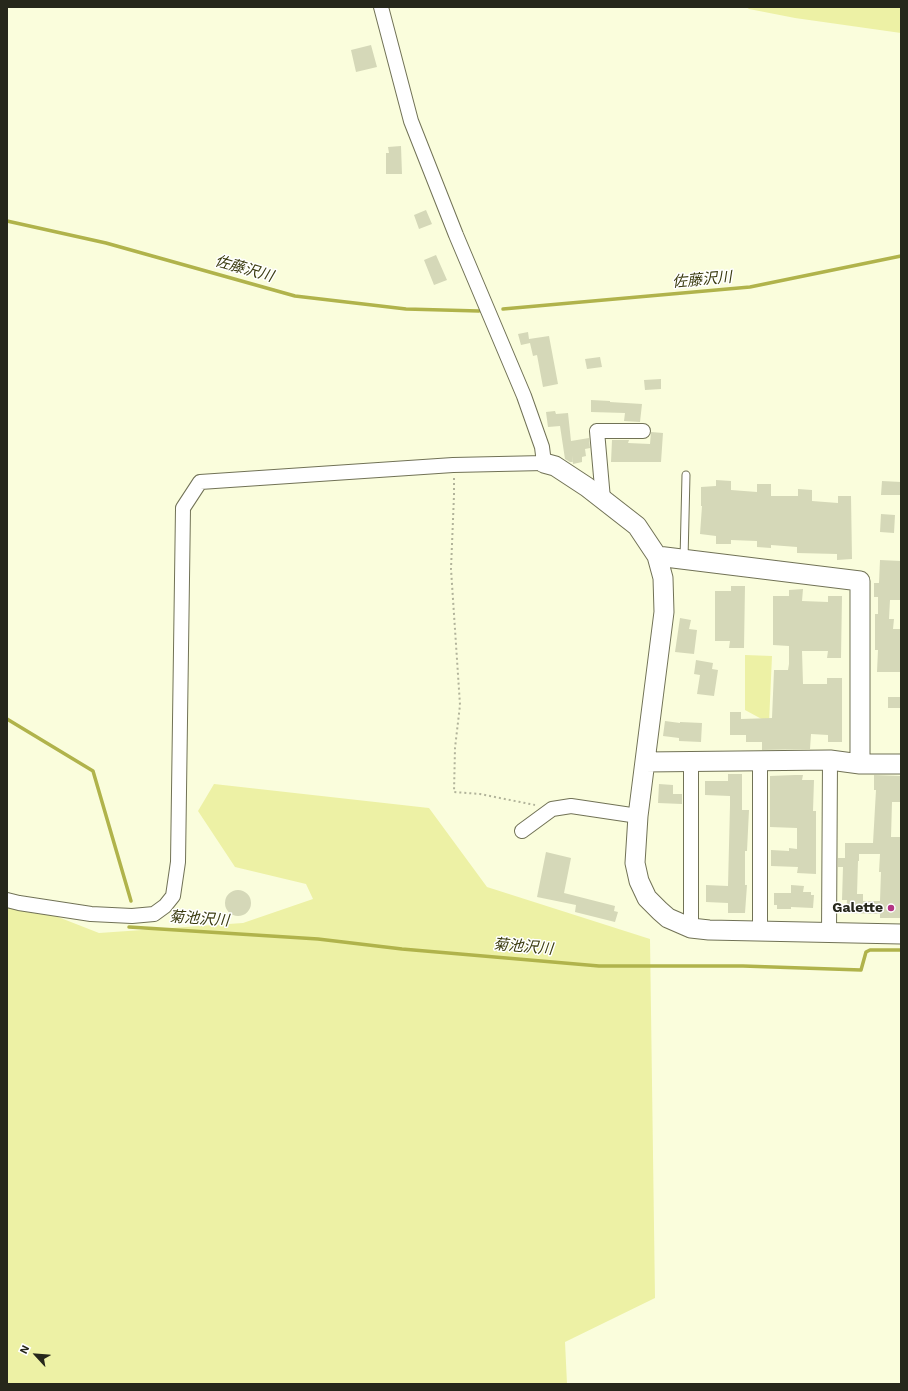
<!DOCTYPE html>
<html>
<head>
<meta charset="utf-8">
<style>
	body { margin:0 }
	#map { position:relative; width:908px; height:1391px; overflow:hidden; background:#fafddc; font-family:"Work Sans",sans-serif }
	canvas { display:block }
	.frame { position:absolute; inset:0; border:8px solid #26271b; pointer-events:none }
	.north { position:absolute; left:16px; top:1335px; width:40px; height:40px; -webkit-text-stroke:3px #fff; paint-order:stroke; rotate:296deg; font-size:11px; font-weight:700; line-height:16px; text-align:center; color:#26271b }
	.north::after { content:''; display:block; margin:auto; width:14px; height:18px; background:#26271b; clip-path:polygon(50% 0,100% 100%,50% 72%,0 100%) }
</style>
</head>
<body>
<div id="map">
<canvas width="908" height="1391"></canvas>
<div class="frame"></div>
<div class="north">N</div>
</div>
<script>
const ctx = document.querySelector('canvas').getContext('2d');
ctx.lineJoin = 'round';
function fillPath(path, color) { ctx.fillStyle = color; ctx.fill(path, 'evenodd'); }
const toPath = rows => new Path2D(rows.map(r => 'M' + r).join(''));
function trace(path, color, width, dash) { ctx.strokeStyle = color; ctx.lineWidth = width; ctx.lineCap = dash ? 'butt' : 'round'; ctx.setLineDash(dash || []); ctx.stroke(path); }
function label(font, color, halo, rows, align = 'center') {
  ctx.font = font + ' "Work Sans","Noto Sans JP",sans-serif'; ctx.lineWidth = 3; ctx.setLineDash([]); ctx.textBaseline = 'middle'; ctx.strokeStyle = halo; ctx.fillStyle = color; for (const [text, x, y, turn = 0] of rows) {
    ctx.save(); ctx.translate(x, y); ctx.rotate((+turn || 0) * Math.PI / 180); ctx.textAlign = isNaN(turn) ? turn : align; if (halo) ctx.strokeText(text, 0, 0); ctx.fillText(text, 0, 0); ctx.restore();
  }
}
fillPath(toPath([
	[746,7,901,7,901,33,795,18,749,9],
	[745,655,772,656,769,723,745,710],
	[214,784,429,808,487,887,650,939,655,1298,565,1342,567,1384,7,1384,7,897,99,933,243,923,313,899,306,884,235,867,198,811]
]), '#edf1a5');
trace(toPath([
	[7,221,106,243,295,296,406,309,479,311],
	[503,309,750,287,901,256],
	[7,719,93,771,131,901],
	[129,927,318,939,402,949,599,966,743,966,861,970,866,952,870,950,901,950]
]), '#b0b34b', 3.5);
fillPath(toPath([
	[371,45,377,67,356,72,351,50],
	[401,146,402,174,386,174,386,153,389,153,388,147],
	[426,210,432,224,419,229,414,215],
	[436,255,447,280,434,285,424,260],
	[528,332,529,339,549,336,558,384,543,387,537,355,533,356,530,343,521,345,518,334],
	[600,357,602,367,587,369,585,359],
	[661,379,661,389,645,390,644,380],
	[591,400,610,401,610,402,642,404,640,422,624,421,625,413,591,412],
	[555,411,556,414,568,413,571,441,589,438,590,448,585,449,586,456,582,457,582,462,573,464,572,455,573,462,570,462,565,459,560,426,548,427,546,412],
	[651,432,663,433,661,462,611,462,612,440,629,440,628,443,650,444],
	[716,480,731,481,731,490,757,492,757,484,771,484,771,496,798,496,798,489,812,490,812,501,838,503,838,496,851,496,852,559,837,560,837,554,797,553,797,547,771,545,771,548,757,547,757,541,731,540,731,544,716,544,716,536,700,534,702,506,701,506,701,487,716,486],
	[882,481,901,482,901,495,881,495],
	[881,514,895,515,894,533,880,532],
	[880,560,901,561,901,600,890,600,889,619,894,619,893,629,901,629,901,672,877,672,878,650,875,650,875,614,878,614,878,597,874,597,874,583,879,583],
	[731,586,745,586,744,648,729,648,730,641,715,641,715,591,731,591],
	[803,589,802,601,828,602,828,596,842,596,841,658,827,658,828,651,802,651,803,684,827,684,827,678,842,678,842,742,828,742,828,735,811,734,810,749,762,750,762,742,746,742,746,735,730,735,730,712,741,712,741,719,772,718,774,670,788,670,789,664,789,646,773,645,773,596,789,596,789,590],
	[680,618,691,620,689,629,697,630,694,654,675,652],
	[696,660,713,663,712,669,718,670,714,696,697,694,700,675,694,674],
	[888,697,901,697,901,708,888,708],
	[665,721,680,723,680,722,702,723,701,742,679,741,679,738,663,736],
	[728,774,742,774,742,810,749,810,747,851,745,851,745,885,747,885,745,913,728,913,728,903,706,902,706,885,728,886,730,805,730,796,705,795,705,781,728,781],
	[795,775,803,775,802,780,814,780,813,811,816,811,816,874,797,873,798,867,771,866,771,850,789,851,789,848,797,849,797,828,770,827,770,776],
	[874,775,901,776,901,802,892,802,891,837,901,837,901,918,880,918,880,914,846,913,847,900,842,900,843,867,838,867,838,858,845,858,845,843,873,843,876,790,874,790],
	[859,854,880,854,879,872,881,872,880,901,863,901,863,894,857,894,858,861,859,861],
	[659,784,673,785,673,794,682,794,682,804,658,803],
	[546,852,571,858,564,893,615,906,614,911,618,912,615,922,575,912,576,905,537,897],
	[791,885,804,886,803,892,811,892,811,895,814,895,813,908,791,907,791,909,777,909,777,905,774,905,774,893,791,893],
	'225 903a13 13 0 1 1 26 0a13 13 0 1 1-26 0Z'
]), '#d5d8b8');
const lane = toPath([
	[684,559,686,475]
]);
const street = toPath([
	[603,499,597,431,643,431],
	[522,831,552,809,571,806,638,816],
	[7,900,19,903,91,914,132,916,154,914,165,906,173,896,178,862,183,508,200,482,453,465,544,463,542,447,524,396,456,235,411,121,381,7],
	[691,928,691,761],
	[760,932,760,761],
	[829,933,830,760]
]);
const secondary = toPath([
	[544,463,555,466,587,487,637,526,657,556,663,578,664,612,638,816,635,863,639,881,647,898,660,911,668,918,691,928,709,930,901,934],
	[657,556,860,581,860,764,901,764],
	[645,762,830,760,860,764]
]);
trace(lane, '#717256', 9);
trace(street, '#717256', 16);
trace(secondary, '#717256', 21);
trace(toPath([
	[454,478,454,495,451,569,460,705,455,748,454,792,480,794,535,805]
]), '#b1b39a', 2, [2, 3]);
trace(lane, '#fff', 7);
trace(street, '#fff', 14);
trace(secondary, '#fff', 19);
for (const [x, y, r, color] of [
	[891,908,4,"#b33483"]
]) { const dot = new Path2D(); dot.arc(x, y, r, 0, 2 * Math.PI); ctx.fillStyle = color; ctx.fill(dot); trace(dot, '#fff', 1.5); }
label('bold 14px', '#26271b', '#fff', [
	["Galette",883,908]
], 'right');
label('italic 15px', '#3b3c10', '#fff', [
	["佐藤沢川",244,269,16],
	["佐藤沢川",702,280,-5],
	["菊池沢川",199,919,4],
	["菊池沢川",523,947,5]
]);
</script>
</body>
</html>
